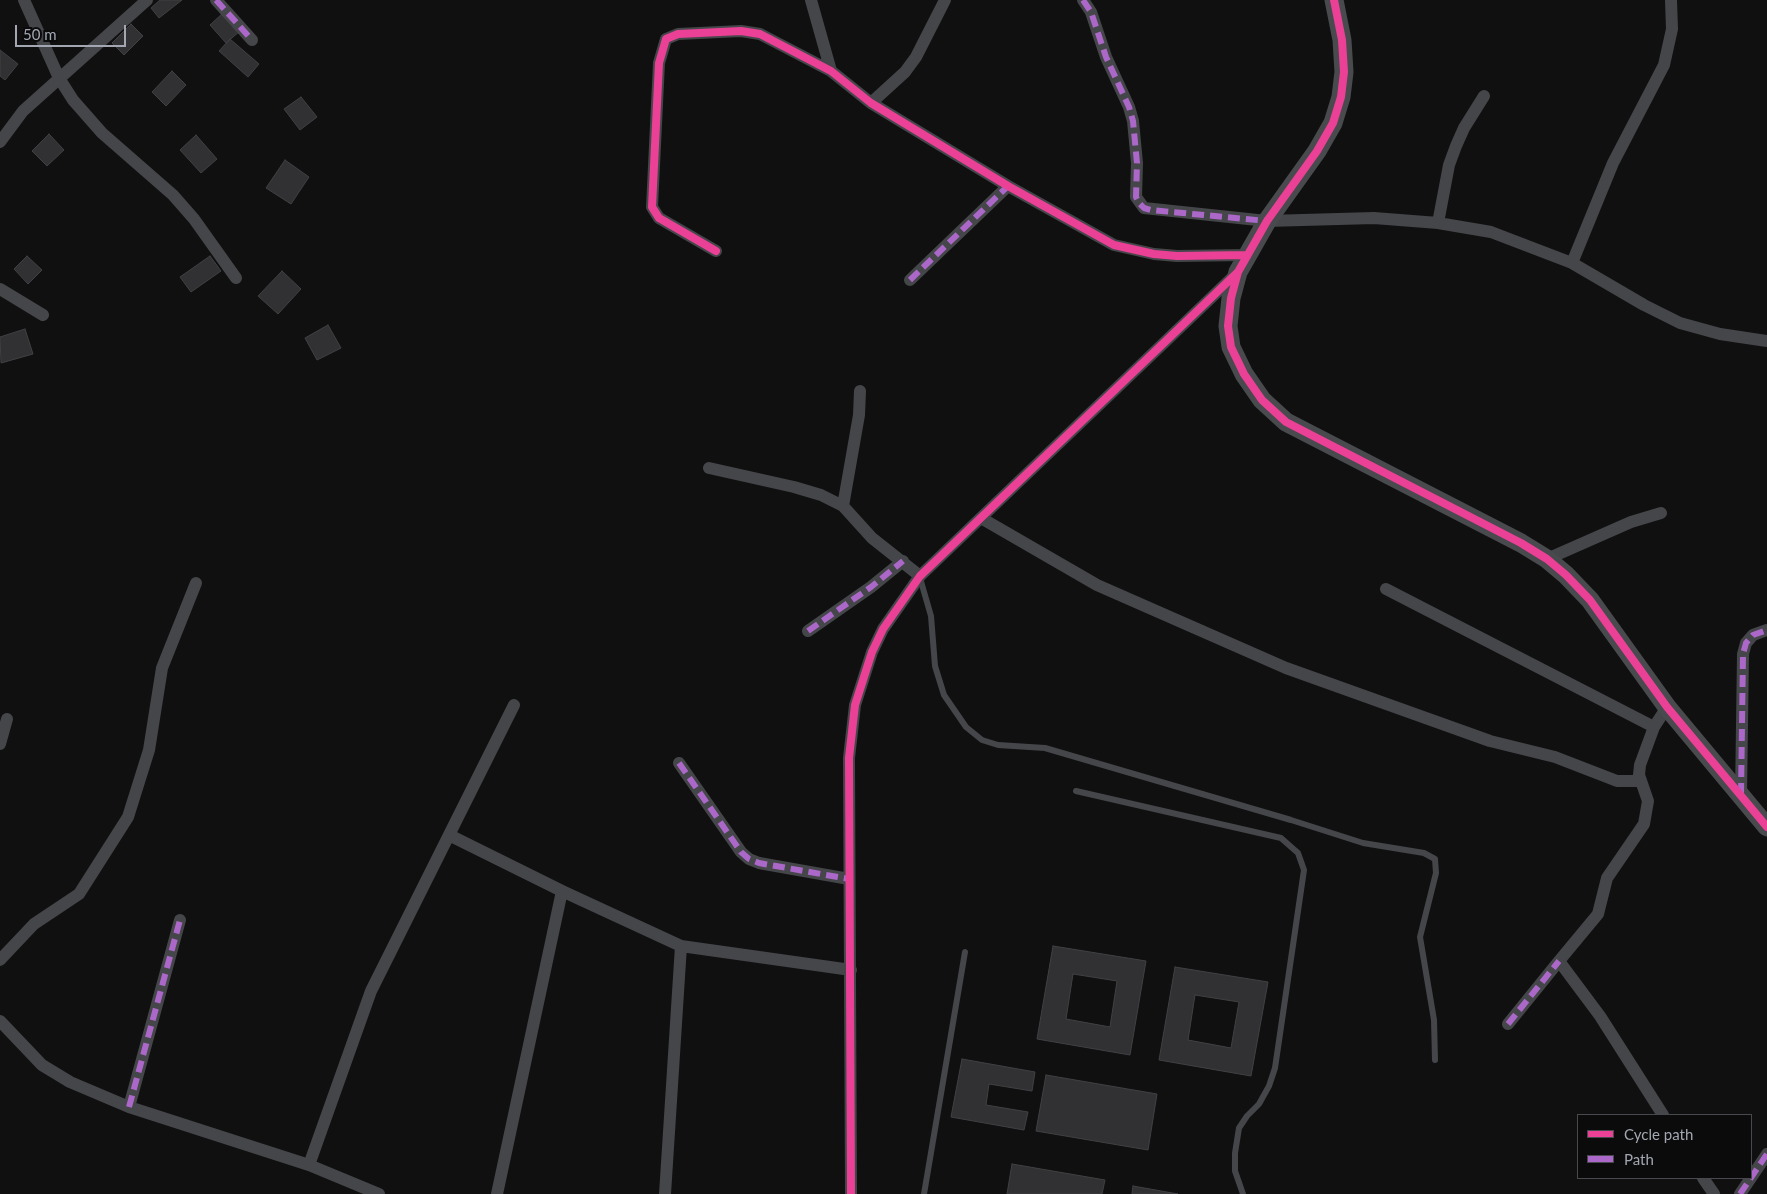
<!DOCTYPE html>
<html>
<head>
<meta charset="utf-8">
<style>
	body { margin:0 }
	#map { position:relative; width:1767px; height:1194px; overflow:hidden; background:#101011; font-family:Lato,sans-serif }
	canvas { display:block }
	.legend { position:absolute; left:1577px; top:1114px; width:175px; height:65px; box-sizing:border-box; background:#0b0b0c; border:1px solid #47494e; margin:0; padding:6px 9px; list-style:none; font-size:15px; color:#a2a7b2 }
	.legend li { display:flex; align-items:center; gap:10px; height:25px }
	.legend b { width:25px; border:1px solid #47494e }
	.scale { position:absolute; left:15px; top:25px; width:111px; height:22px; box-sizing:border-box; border:2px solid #a2a7b2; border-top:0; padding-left:6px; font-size:15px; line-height:18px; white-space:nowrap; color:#a2a7b2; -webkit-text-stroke:4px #0b0b0c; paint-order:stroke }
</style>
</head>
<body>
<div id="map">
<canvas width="1767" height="1194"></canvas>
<ul class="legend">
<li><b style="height:6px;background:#ea4096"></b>Cycle path</li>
<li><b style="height:6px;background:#ac68c9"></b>Path</li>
</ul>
<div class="scale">50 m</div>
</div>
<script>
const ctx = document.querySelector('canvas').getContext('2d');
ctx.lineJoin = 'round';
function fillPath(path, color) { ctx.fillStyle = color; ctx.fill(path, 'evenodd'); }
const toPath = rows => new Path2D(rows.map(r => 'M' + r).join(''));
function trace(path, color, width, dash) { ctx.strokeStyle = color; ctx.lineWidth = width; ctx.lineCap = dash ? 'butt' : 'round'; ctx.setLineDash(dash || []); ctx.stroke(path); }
const building = toPath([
	[160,0,182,0,159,18,151,8,160,0],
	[223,13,240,31,226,43,210,25,223,13],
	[131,24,143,36,124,55,112,43,131,24],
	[230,39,259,64,248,77,219,51,230,39],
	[0,50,18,64,5,80,0,76,0,50],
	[172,71,186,85,166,106,152,92,172,71],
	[301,97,317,117,300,130,284,109,301,97],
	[49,134,64,150,47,166,32,151,49,134],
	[196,135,217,159,201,173,180,150,196,135],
	[285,160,309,177,291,204,266,188,285,160],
	[27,256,42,270,28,284,14,269,27,256],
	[210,256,221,271,191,292,180,277,210,256],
	[282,271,301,289,278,314,258,296,282,271],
	[328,325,341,348,317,360,305,338,328,325],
	[25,329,33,354,1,363,0,337,25,329],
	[1053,946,1146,961,1130,1055,1037,1039,1053,946],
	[1073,974,1117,981,1110,1027,1066,1019,1073,974],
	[1175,967,1268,982,1251,1076,1159,1060,1175,967],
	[1195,995,1239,1002,1231,1048,1188,1040,1195,995],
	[962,1059,1035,1072,1032,1091,989,1084,986,1105,1028,1112,1024,1130,951,1117,962,1059],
	[1046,1075,1157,1094,1148,1150,1036,1131,1046,1075],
	[1012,1164,1105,1180,1102,1194,1007,1194,1012,1164],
	[1133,1186,1178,1194,1132,1194,1133,1186]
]);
fillPath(building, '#313133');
trace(building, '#404144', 1);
trace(toPath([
	[920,578,931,616,935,666,944,695,966,727,982,740,998,745,1045,748,1291,820,1363,843,1424,853,1435,859,1436,873,1420,937,1434,1020,1435,1060],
	[1076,791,1281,838,1298,853,1304,870,1275,1068,1269,1086,1259,1104,1247,1116,1239,1128,1235,1153,1235,1171,1243,1194],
	[924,1194,965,952]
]), '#454649', 6);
trace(toPath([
	[24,0,59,78,73,100,102,133,173,195,194,219,236,278],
	[216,0,252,40],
	[811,0,831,71],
	[1083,0,1091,12,1106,57,1129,107,1133,121,1137,163,1136,197,1144,208,1267,221,1374,218,1438,223,1491,232,1572,263,1644,305,1680,323,1720,334,1767,341],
	[871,103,905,72,916,57,945,0],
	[0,142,23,111,147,0],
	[1438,223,1449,165,1456,146,1464,128,1484,96],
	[716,251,659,218,652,207,659,63,666,39,678,34,741,31,760,34,831,71,871,103,1008,186,1114,245,1154,254,1177,256,1247,255],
	[1572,263,1613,163,1664,65,1672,29,1671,0],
	[910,280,1008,186],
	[0,289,43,315],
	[709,468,794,487,821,495,843,506,872,538,920,576],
	[843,506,859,415,860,391],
	[981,518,1097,585,1286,668,1490,741,1555,757,1617,781,1641,781],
	[1547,559,1631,522,1661,513],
	[1386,589,1654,727],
	[808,631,871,587,903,561],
	[0,744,7,719],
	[679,763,741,852,749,859,759,863,849,879],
	[1741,795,1743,654,1746,643,1753,635,1767,630],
	[449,835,562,891,681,946,851,970],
	[0,960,34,924,79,894,128,817,149,750,162,668,196,583],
	[0,1021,42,1065,70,1082,129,1107,309,1165,379,1194],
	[1508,1024,1559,961],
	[129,1107,180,920],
	[1663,1115,1600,1016,1559,961,1598,914,1607,878,1644,824,1648,801,1639,775,1640,765,1654,727,1667,707],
	[309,1165,371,991,514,705],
	[1703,1178,1714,1194],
	[497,1194,562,891],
	[665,1194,681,946],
	[851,1194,849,758,855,705,872,652,883,629,920,576,1236,274],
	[1740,1194,1767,1154]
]), '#454649', 12);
trace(toPath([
	[1334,0,1342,40,1344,72,1341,97,1333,123,1317,151,1267,221,1238,272,1231,298,1228,326,1231,347,1244,374,1262,400,1286,422,1521,543,1547,559,1566,575,1590,600,1667,707,1767,827]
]), '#494a4d', 19);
trace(toPath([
	[216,0,252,40],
	[1083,0,1091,12,1106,57,1129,107,1133,121,1137,163,1136,197,1139,203,1144,208,1151,210,1267,221],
	[910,280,1008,186],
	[808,631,871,587,903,561],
	[679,763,741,852,749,859,759,863,849,879],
	[1741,795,1743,654,1746,643,1753,635,1767,630],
	[1508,1024,1559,961],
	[129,1107,180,920],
	[1740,1194,1767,1154]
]), '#ac68c9', 6, [12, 6]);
trace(toPath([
	[1334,0,1342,40,1344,72,1341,97,1333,123,1317,151,1267,221,1238,272,1231,298,1228,326,1231,347,1244,374,1262,400,1286,422,1521,543,1547,559,1566,575,1590,600,1667,707,1767,827],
	[716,251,659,218,652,207,659,63,666,39,678,34,741,31,760,34,831,71,871,103,1008,186,1114,245,1154,254,1177,256,1247,255],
	[851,1194,849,758,855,705,872,652,883,629,920,576,1238,272]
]), '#ea4096', 8);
</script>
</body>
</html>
